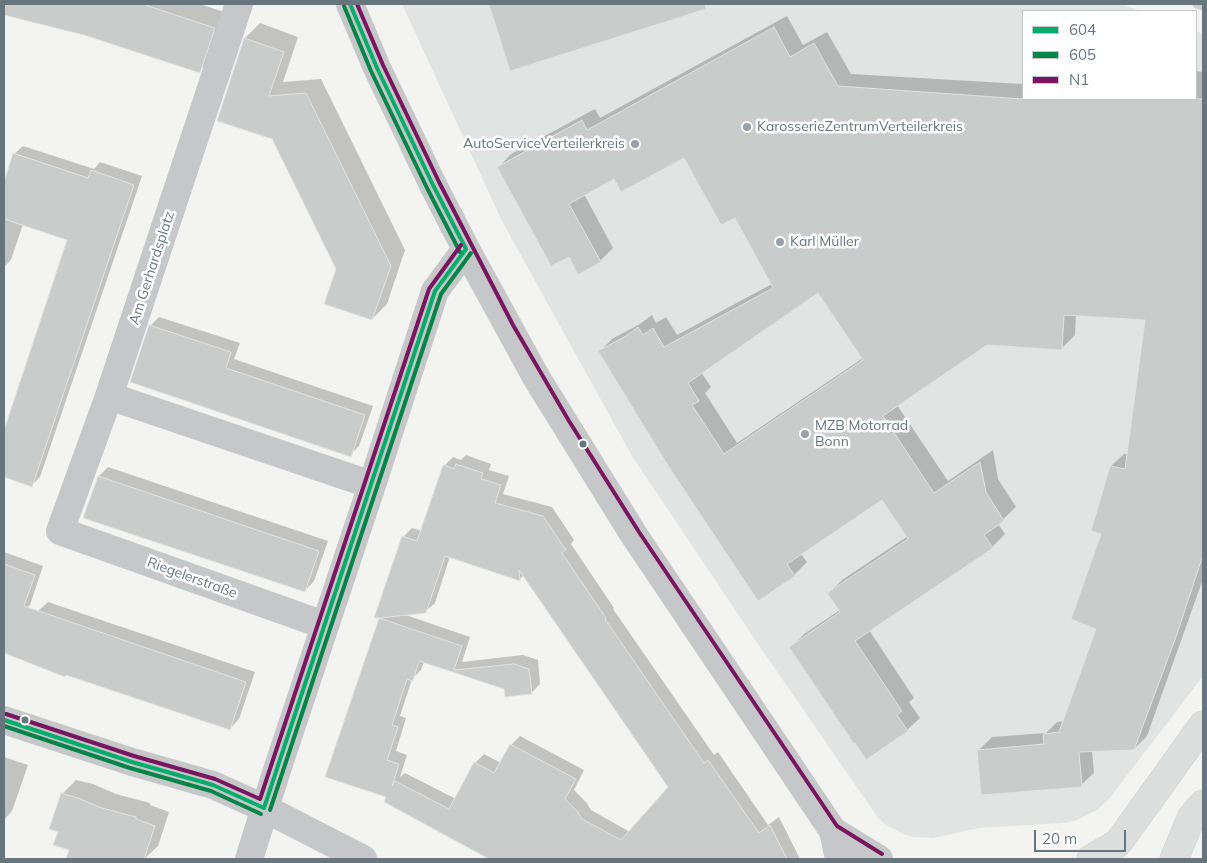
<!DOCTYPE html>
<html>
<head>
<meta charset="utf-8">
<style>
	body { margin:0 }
	#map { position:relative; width:1207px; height:863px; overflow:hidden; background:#f3f3f2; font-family:Mulish,sans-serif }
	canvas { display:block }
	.frame { position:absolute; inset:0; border:5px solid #67757e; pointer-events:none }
	.legend { position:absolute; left:1022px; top:10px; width:175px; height:90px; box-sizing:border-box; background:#fff; border:1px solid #c2c8cb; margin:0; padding:6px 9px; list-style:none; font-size:15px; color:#67757e }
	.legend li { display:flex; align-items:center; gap:10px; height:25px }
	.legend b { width:25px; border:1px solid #c2c8cb }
	.scale { position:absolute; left:1034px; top:830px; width:92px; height:22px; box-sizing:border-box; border:2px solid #67757e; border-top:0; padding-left:6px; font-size:15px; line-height:18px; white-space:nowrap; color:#67757e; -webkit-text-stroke:4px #fff; paint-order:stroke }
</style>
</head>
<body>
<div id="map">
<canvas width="1207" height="863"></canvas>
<div class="frame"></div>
<ul class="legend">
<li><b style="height:6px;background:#00ac6c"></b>604</li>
<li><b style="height:6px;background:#00844a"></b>605</li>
<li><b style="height:6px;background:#791660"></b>N1</li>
</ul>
<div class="scale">20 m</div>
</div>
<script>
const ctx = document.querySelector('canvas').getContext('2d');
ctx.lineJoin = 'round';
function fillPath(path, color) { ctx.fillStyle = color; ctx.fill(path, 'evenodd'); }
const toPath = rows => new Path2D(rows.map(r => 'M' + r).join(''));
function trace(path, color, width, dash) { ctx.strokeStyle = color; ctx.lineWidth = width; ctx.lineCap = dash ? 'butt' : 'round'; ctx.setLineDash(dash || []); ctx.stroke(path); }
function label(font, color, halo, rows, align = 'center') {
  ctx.font = font + ' Mulish,sans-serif'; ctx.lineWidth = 5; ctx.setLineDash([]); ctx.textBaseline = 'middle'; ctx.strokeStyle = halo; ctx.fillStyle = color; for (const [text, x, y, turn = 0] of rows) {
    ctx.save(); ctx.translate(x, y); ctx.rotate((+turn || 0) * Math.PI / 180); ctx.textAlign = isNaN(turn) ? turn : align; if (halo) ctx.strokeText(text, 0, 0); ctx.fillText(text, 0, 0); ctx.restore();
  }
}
fillPath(toPath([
	[402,4,1120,4,1142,11,1023,11,1023,99,1196,99,1196,31,1203,34,1203,676,1109,799,1097,810,1075,821,1064,823,979,828,933,838,913,837,903,834,885,824,878,818,756,641,632,456,502,221]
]), '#e2e3e3');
fillPath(toPath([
	[4,4,199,4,228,13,214,57,199,71,84,33,4,14],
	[490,4,664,4,668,17,511,70],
	[787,16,803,45,827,32,851,74,1023,84,1023,99,1196,99,1196,71,1203,72,1203,579,1147,736,1134,749,1092,750,1094,773,1081,785,979,750,992,737,1046,733,1057,722,1065,721,1098,628,1103,533,1111,466,1124,454,1128,454,1146,319,1076,315,1075,335,1062,348,986,343,897,405,948,481,993,450,998,479,1016,507,998,524,1005,534,992,547,869,630,914,698,909,702,920,718,907,730,791,647,804,634,840,610,829,593,842,580,908,536,882,499,801,554,807,562,794,575,758,599,600,351,612,339,640,324,652,315,656,323,666,317,677,335,772,284,735,216,684,156,614,178,584,194,613,248,600,261,569,255,499,167,511,154,595,109,600,118],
	[818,291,863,358,737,443,705,393,711,387,701,372],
	[260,23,298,37,283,82,321,79,405,250,387,304,372,319,337,269,273,138,218,120,245,38],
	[23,146,94,169,100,162,142,176,40,477,32,485,4,475,4,434,69,239,23,224,11,260,4,267,4,186,14,154],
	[159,317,240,343,234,359,373,406,359,446,350,455,150,326],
	[466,455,491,464,489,470,509,476,503,494,552,507,574,540,571,544,614,608,613,609,714,755,718,752,768,825,779,817,800,859,491,859,439,832,388,797,327,776,380,616,403,537,412,528,422,531,444,466,453,457,461,460],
	[450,556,520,579,524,575,669,787,630,832,591,810,586,802,574,790,584,770,520,736,511,745,501,763,484,754,475,763,456,799,405,773,400,777,407,755,396,751,406,718,400,716,412,679,421,670,424,662,505,688,531,693,540,684,538,660,523,655,462,662,470,637,403,614,425,612,435,603],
	[108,467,328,541,314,581,305,591,99,476],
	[4,552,43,566,30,605,20,615,4,609],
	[48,602,255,672,239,719,230,729,38,611],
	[4,757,28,765,12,811,4,820],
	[76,780,93,784,116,794,150,803,150,805,169,812,158,846,144,859,129,855,62,794]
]), '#0003');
trace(toPath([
	[1197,4,1203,6]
]), '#c8cfd1', 9);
const building = toPath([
	[4,4,142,4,215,28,200,73,84,35,4,15,4,4],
	[489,4,705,4,706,9,510,71,489,4],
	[774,27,790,57,814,43,838,86,1023,99,1203,99,1203,555,1177,634,1134,750,1079,752,1082,787,981,795,977,750,1044,744,1043,734,1059,732,1096,629,1071,619,1101,534,1091,531,1110,466,1125,469,1145,320,1064,315,1062,350,987,345,883,416,934,493,980,462,986,492,1004,521,984,535,993,548,855,641,902,711,897,715,908,731,866,760,855,743,854,744,789,647,840,612,827,593,908,539,882,500,787,564,795,576,758,601,667,464,598,351,626,336,638,327,643,335,653,328,664,347,773,288,735,218,721,225,684,158,621,192,614,179,569,204,601,262,578,275,569,257,551,266,497,167,582,120,587,130,774,27],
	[818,293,863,360,724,454,692,405,699,401,688,383,818,293],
	[244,38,284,52,269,96,306,93,391,266,372,320,324,304,336,269,272,139,217,121,244,38],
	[13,153,88,178,91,170,134,185,32,487,4,477,4,430,67,240,4,219,4,182,13,153],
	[149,325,231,352,226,368,365,415,351,457,130,382,149,325],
	[456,464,483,473,481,479,501,485,495,503,543,516,566,550,562,553,606,618,605,619,704,763,708,760,759,833,770,825,787,859,489,859,384,802,386,797,325,777,379,618,374,618,402,536,417,541,443,465,454,469,456,464],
	[445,556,520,581,519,570,668,787,621,840,582,819,577,811,565,799,576,779,510,744,494,773,474,762,449,809,395,781,392,786,399,764,387,760,398,727,392,725,407,679,413,681,419,661,504,689,505,697,532,694,529,669,514,664,454,670,462,646,379,618,426,613,445,556],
	[98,476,319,551,305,592,83,518,98,476],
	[4,564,35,575,24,606,246,682,230,730,66,675,65,677,4,653,4,564],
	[61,793,78,798,102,808,136,817,136,819,155,826,144,859,66,859,69,850,53,845,58,832,49,829,61,793]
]);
fillPath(building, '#cacbcb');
trace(building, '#e2e2e2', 1);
const secondary = toPath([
	[1091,859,1118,843,1203,725],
	[1174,859,1191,818,1203,804]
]);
trace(secondary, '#cfd0d0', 29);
trace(toPath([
	[239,4,109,396,60,531,324,625],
	[350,4,377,68,433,185,466,249,536,377,634,535,833,831,839,859],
	[109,396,372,485],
	[833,831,879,859],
	[249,859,278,767,372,485,435,291,466,249]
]), '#c6c7c8', 28);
trace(toPath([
	[4,720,132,762,213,785,264,808,363,859]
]), '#c6c7c8', 28);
trace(secondary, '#dcdddd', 28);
trace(toPath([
	[350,4,377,68,433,185,466,249],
	[4,720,132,762,213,785,264,808],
	[264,808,435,291,466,249]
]), '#00ac6c', 4);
trace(toPath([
	[344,6,371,71,427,188,460,252],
	[4,726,130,768,211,791,261,814],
	[270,810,441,294,471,253]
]), '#00844a', 4);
trace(toPath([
	[357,4,383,65,439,182,513,325,569,421,639,532,837,826,882,854],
	[6,714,134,756,215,779,260,799,429,289,461,245]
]), '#791660', 4);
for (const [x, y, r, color] of [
	[747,127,5,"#98a1a7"],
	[635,144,5,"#98a1a7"],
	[780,242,5,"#98a1a7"],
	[805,434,5,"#98a1a7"],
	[583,444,4.5,"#67757e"],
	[25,720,4.5,"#67757e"]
]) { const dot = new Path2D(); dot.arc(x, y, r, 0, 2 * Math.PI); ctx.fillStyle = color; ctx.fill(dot); trace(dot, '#fff', 2); }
label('14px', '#67757e', '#fff', [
	["KarosserieZentrumVerteilerkreis",757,127],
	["AutoServiceVerteilerkreis",625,144,"right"],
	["Karl Müller",790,242],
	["MZB Motorrad",815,426],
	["Bonn",815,442]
], 'left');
label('14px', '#67757e', '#fff', [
	["Am Gerhardsplatz",152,268,-72],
	["Riegelerstraße",192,578,20]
]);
</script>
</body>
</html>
